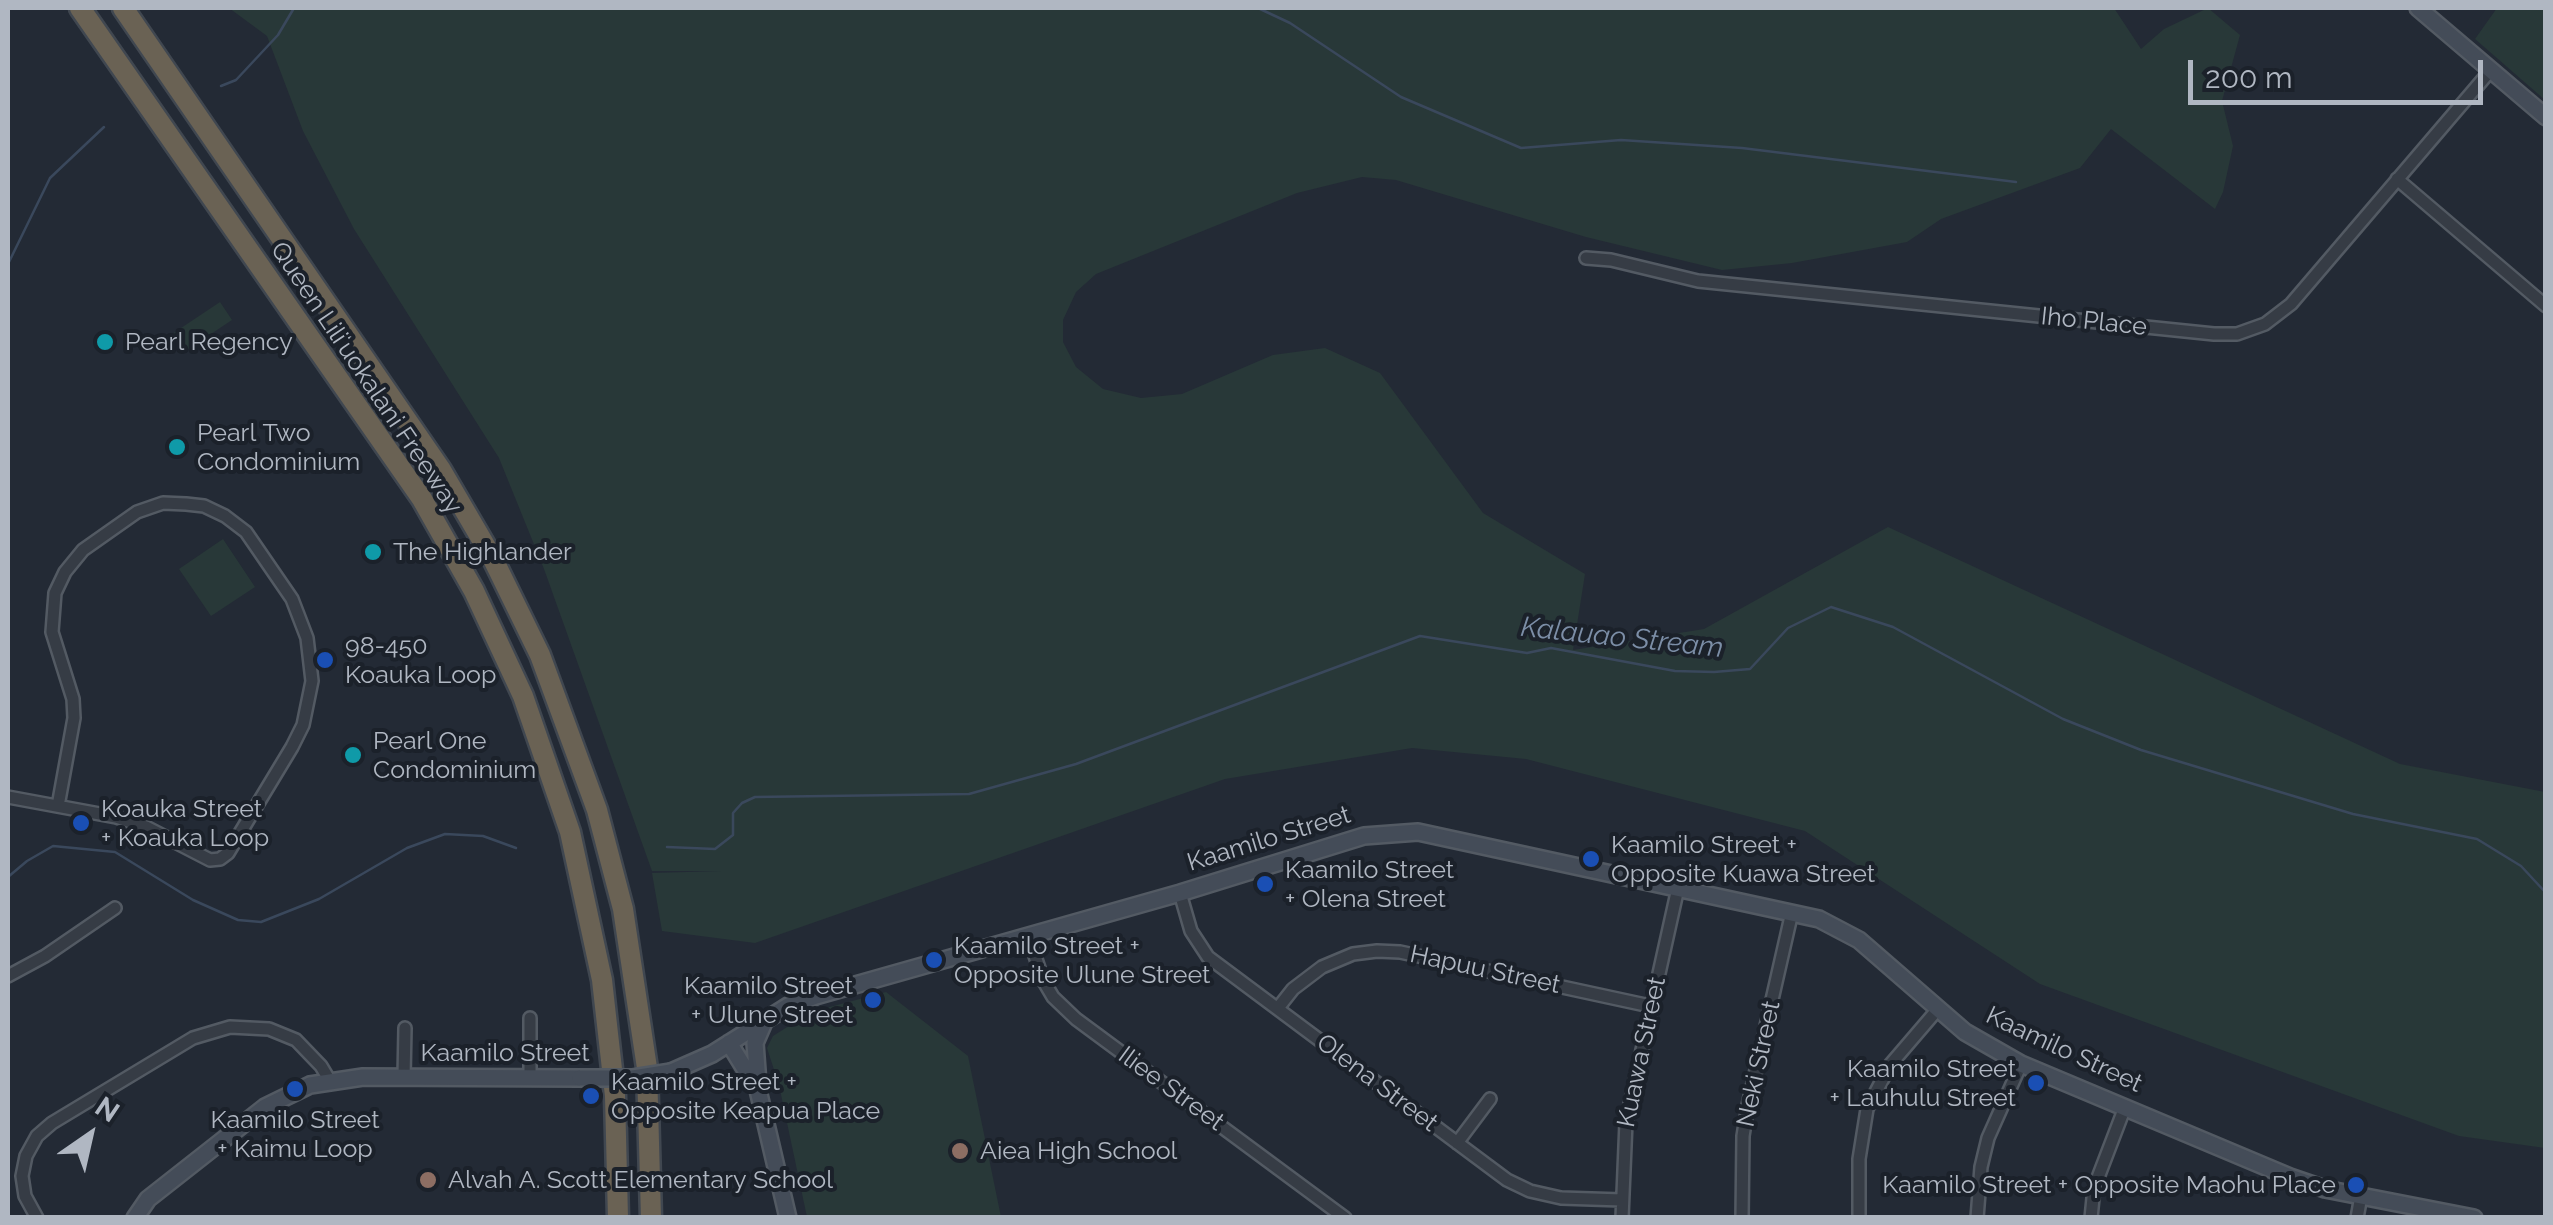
<!DOCTYPE html>
<html>
<head>
<meta charset="utf-8">
<style>
	body { margin:0 }
	#map { position:relative; width:2553px; height:1225px; overflow:hidden; background:#232a35; font-family:Raleway,sans-serif }
	canvas { display:block }
	.frame { position:absolute; inset:0; border:10px solid #b0b7c2; pointer-events:none }
	.north { position:absolute; left:40px; top:1085px; width:100px; height:100px; -webkit-text-stroke:8px #1b212a; paint-order:stroke; rotate:34deg; font-size:28px; font-weight:700; line-height:40px; text-align:center; color:#b0b7c2 }
	.north::after { content:''; display:block; margin:auto; width:35px; height:45px; background:#b0b7c2; clip-path:polygon(50% 0,100% 100%,50% 72%,0 100%) }
	.scale { position:absolute; left:2188px; top:60px; width:295px; height:45px; box-sizing:border-box; border:5px solid #b0b7c2; border-top:0; padding-left:12px; font-size:30px; line-height:35px; white-space:nowrap; color:#b0b7c2; -webkit-text-stroke:8px #1b212a; paint-order:stroke }
</style>
</head>
<body>
<div id="map">
<canvas width="2553" height="1225"></canvas>
<div class="frame"></div>
<div class="north">N</div>
<div class="scale">200 m</div>
</div>
<script>
const ctx = document.querySelector('canvas').getContext('2d');
ctx.lineJoin = 'round';
function fillPath(path, color) { ctx.fillStyle = color; ctx.fill(path, 'evenodd'); }
const toPath = rows => new Path2D(rows.map(r => 'M' + r).join(''));
function trace(path, color, width, dash) { ctx.strokeStyle = color; ctx.lineWidth = width; ctx.lineCap = dash ? 'butt' : 'round'; ctx.setLineDash(dash || []); ctx.stroke(path); }
function label(font, color, halo, rows, align = 'center') {
  ctx.font = font + ' Raleway,sans-serif'; ctx.lineWidth = 8; ctx.setLineDash([]); ctx.textBaseline = 'middle'; ctx.strokeStyle = halo; ctx.fillStyle = color; for (const [text, x, y, turn = 0] of rows) {
    ctx.save(); ctx.translate(x, y); ctx.rotate((+turn || 0) * Math.PI / 180); ctx.textAlign = isNaN(turn) ? turn : align; if (halo) ctx.strokeText(text, 0, 0); ctx.fillText(text, 0, 0); ctx.restore();
  }
}
fillPath(toPath([
	[229,8,2114,8,2141,49,2164,29,2208,8,2240,35,2222,101,2233,146,2223,192,2215,209,2111,129,2080,168,1941,219,1907,242,1792,263,1722,270,1586,237,1396,180,1362,177,1297,193,1096,274,1076,292,1063,320,1063,342,1076,367,1103,389,1141,398,1182,394,1273,355,1325,348,1380,373,1483,513,1585,574,1573,650,1704,629,1888,527,2400,764,2545,792,2545,1148,2459,1136,2040,984,1805,831,1526,759,1412,748,1225,779,755,943,662,931,652,873,721,871,652,871,544,569,499,458,354,229,303,131,267,36],
	[2497,8,2545,8,2545,100,2475,39],
	[220,302,232,320,181,354,169,336],
	[223,539,255,587,211,616,179,569],
	[886,992,968,1056,1001,1217,807,1217,779,1085,767,1048,773,1036,811,1012]
]), '#283838');
trace(toPath([
	[1258,8,1290,23,1401,97,1521,148,1621,140,1742,148,2016,182],
	[221,86,236,80,278,35,294,8],
	[8,264,50,178,104,127],
	[667,847,715,849,733,835,733,813,742,803,755,797,969,794,1076,764,1420,636,1527,653,1551,648,1675,671,1714,672,1750,669,1788,628,1831,607,1893,627,2063,719,2141,750,2353,814,2477,839,2521,866,2546,893],
	[8,877,27,861,53,846,115,852,193,900,238,920,261,922,319,899,407,848,445,834,483,836,516,848]
]), '#3a485c', 2.5);
const street = toPath([
	[2397,179,2546,306],
	[1586,258,1611,260,1698,281,2214,334,2237,334,2265,324,2291,304,2491,70],
	[8,797,116,817,146,827,210,860,220,859,228,853,292,747,303,725,312,681,307,638,292,599,246,532,225,516,204,506,186,504,163,503,137,512,83,550,65,572,55,593,52,632,73,699,74,718,58,806],
	[1180,893,1191,931,1208,957,1507,1180,1530,1191,1561,1198,1622,1200],
	[1028,935,1043,980,1053,997,1076,1019,1345,1218],
	[8,976,45,956,115,908],
	[1278,1008,1293,989,1322,967,1353,954,1377,951,1400,952,1650,1006],
	[530,1018,530,1077],
	[404,1077,405,1028],
	[1457,1143,1490,1099],
	[37,1218,25,1196,22,1176,26,1156,37,1136,52,1123,193,1038,230,1027,269,1029,296,1040,321,1066,330,1081],
	[1622,1218,1626,1122,1678,888],
	[1742,1218,1743,1136,1748,1105,1792,912],
	[1859,1218,1859,1159,1867,1109,1890,1065,1938,1009],
	[1977,1218,1981,1167,1988,1138,2021,1064],
	[2091,1218,2094,1188,2125,1107],
	[2357,1218,2361,1196]
]);
const secondary = toPath([
	[2418,8,2546,117],
	[729,1043,758,1090,788,1218],
	[671,1072,712,1054,788,1006,816,996,1180,893,1364,836,1418,832,1819,919,1859,940,1965,1032,2021,1064,2290,1177,2325,1189,2474,1218],
	[758,1084,755,1043,765,1020],
	[135,1218,148,1199,265,1107,310,1085,363,1077,580,1078]
]);
const highway = toPath([
	[80,8,422,499,474,591,523,696,570,832,602,980,615,1096,618,1218],
	[123,8,441,470,493,559,540,655,597,810,623,909,647,1068,651,1218]
]);
trace(street, '#535a63', 16);
trace(secondary, '#535a63', 20);
trace(highway, '#404750', 25);
trace(street, '#363c45', 11);
trace(secondary, '#444c58', 15);
trace(highway, '#6a6254', 20);
const secondaryBridge = toPath([
	[580,1078,633,1078,671,1072]
]);
trace(secondaryBridge, '#535a63', 20, []);
trace(secondaryBridge, '#444c58', 15);
for (const [x, y, r, color] of [
	[105,342,10,"#0f9aa8"],
	[177,447,10,"#0f9aa8"],
	[373,552,10,"#0f9aa8"],
	[325,660,10,"#1a4fb4"],
	[353,755,10,"#0f9aa8"],
	[81,823,10,"#1a4fb4"],
	[1591,859,10,"#1a4fb4"],
	[1265,884,10,"#1a4fb4"],
	[934,960,10,"#1a4fb4"],
	[873,1000,10,"#1a4fb4"],
	[2036,1083,10,"#1a4fb4"],
	[295,1089,10,"#1a4fb4"],
	[591,1096,10,"#1a4fb4"],
	[960,1151,10,"#8d6e63"],
	[428,1180,10,"#8d6e63"],
	[2356,1185,10,"#1a4fb4"]
]) { const dot = new Path2D(); dot.arc(x, y, r, 0, 2 * Math.PI); ctx.fillStyle = color; ctx.fill(dot); trace(dot, '#1b212a', 4); }
label('25px', '#b0b7c2', '#1b212a', [
	["Iho Place",2094,322,6],
	["Queen Liliʻuokalani Freeway",366,378,56],
	["Kaamilo Street",1269,839,-17],
	["Hapuu Street",1485,970,12],
	["Kaamilo Street",2064,1050,25],
	["Kuawa Street",1642,1052,-78],
	["Kaamilo Street",505,1053],
	["Neki Street",1759,1064,-78],
	["Olena Street",1377,1083,37],
	["Iliee Street",1171,1089,36]
]);
label('25px', '#b0b7c2', '#1b212a', [
	["Pearl Regency",125,342],
	["Pearl Two",197,433],
	["Condominium",197,462],
	["The Highlander",393,552],
	["98-450",345,646],
	["Koauka Loop",345,675],
	["Pearl One",373,741],
	["Condominium",373,770],
	["Koauka Street",101,809],
	["+ Koauka Loop",101,838],
	["Kaamilo Street +",1611,845],
	["Opposite Kuawa Street",1611,874],
	["Kaamilo Street",1285,870],
	["+ Olena Street",1285,899],
	["Kaamilo Street +",954,946],
	["Opposite Ulune Street",954,975],
	["Kaamilo Street",853,986,"right"],
	["+ Ulune Street",853,1015,"right"],
	["Kaamilo Street",2016,1069,"right"],
	["+ Lauhulu Street",2016,1098,"right"],
	["Kaamilo Street +",611,1082],
	["Opposite Keapua Place",611,1111],
	["Kaamilo Street",295,1120,"center"],
	["+ Kaimu Loop",295,1149,"center"],
	["Aiea High School",980,1151],
	["Alvah A. Scott Elementary School",448,1180],
	["Kaamilo Street + Opposite Maohu Place",2336,1185,"right"]
], 'left');
label('italic 28px', '#7c8ea7', '#1b212a', [
	["Kalauao Stream",1622,638,6]
]);
</script>
</body>
</html>
